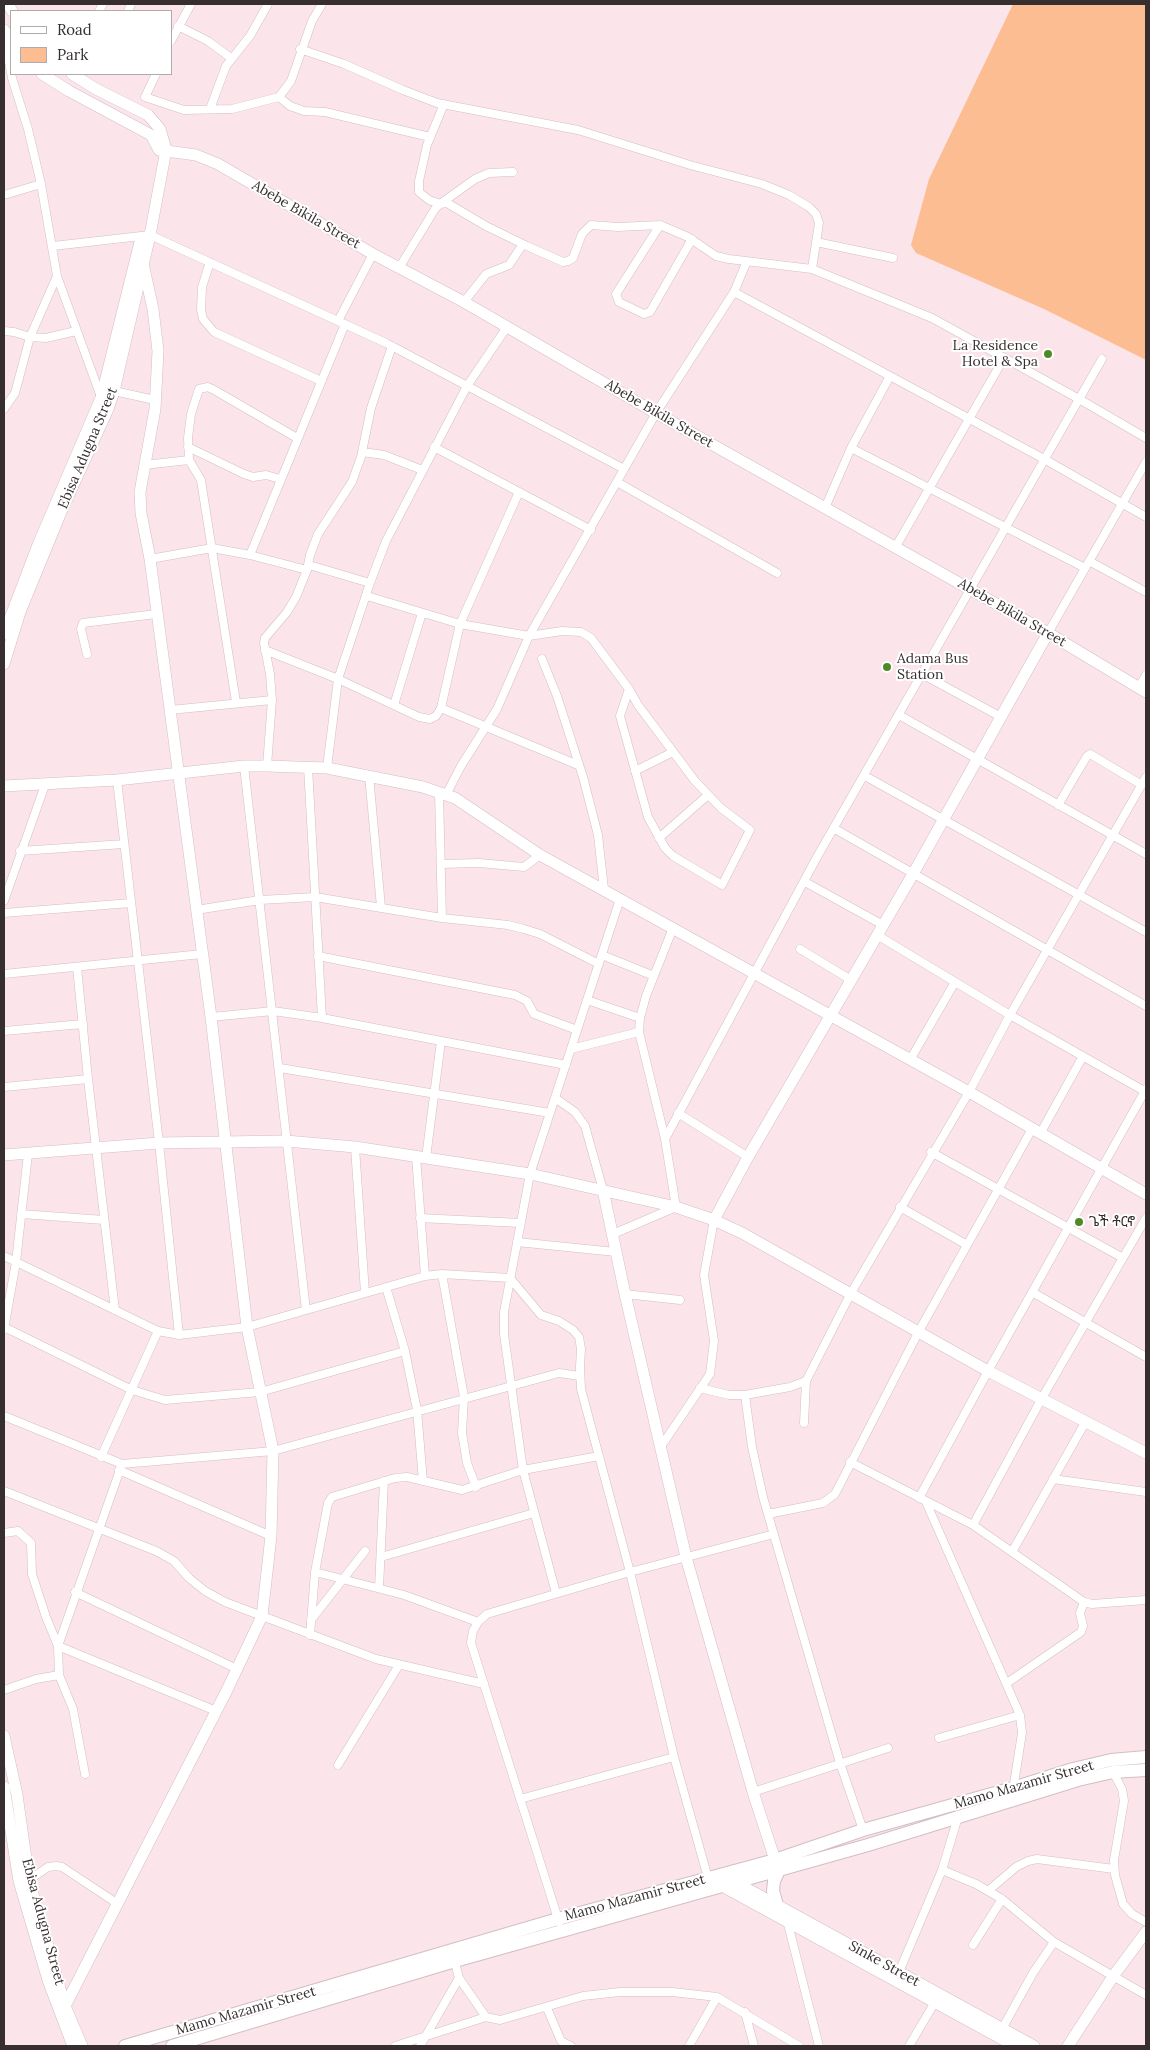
<!DOCTYPE html>
<html>
<head>
<meta charset="utf-8">
<style>
	body { margin:0 }
	#map { position:relative; width:1150px; height:2050px; overflow:hidden; background:#fbe5ea; font-family:Lora,serif }
	canvas { display:block }
	.frame { position:absolute; inset:0; border:5px solid #362e2f; pointer-events:none }
	.legend { position:absolute; left:10px; top:10px; width:162px; height:65px; box-sizing:border-box; background:#fff; border:1px solid #afabac; margin:0; padding:6px 9px; list-style:none; font-size:15px; color:#362e2f }
	.legend li { display:flex; align-items:center; gap:10px; height:25px }
	.legend b { width:25px; border:1px solid #afabac }
</style>
</head>
<body>
<div id="map">
<canvas width="1150" height="2050"></canvas>
<div class="frame"></div>
<ul class="legend">
<li><b style="height:6px;background:#fff"></b>Road</li>
<li><b style="height:14px;background:#fbbd91"></b>Park</li>
</ul>
</div>
<script>
const ctx = document.querySelector('canvas').getContext('2d');
ctx.lineJoin = 'round';
function fillPath(path, color) { ctx.fillStyle = color; ctx.fill(path, 'evenodd'); }
const toPath = rows => new Path2D(rows.map(r => 'M' + r).join(''));
function trace(path, color, width, dash) { ctx.strokeStyle = color; ctx.lineWidth = width; ctx.lineCap = dash ? 'butt' : 'round'; ctx.setLineDash(dash || []); ctx.stroke(path); }
function label(font, color, halo, rows, align = 'center') {
  ctx.font = font + ' Lora,"Noto Sans Ethiopic",serif'; ctx.lineWidth = 4; ctx.setLineDash([]); ctx.textBaseline = 'middle'; ctx.strokeStyle = halo; ctx.fillStyle = color; for (const [text, x, y, turn = 0] of rows) {
    ctx.save(); ctx.translate(x, y); ctx.rotate((+turn || 0) * Math.PI / 180); ctx.textAlign = isNaN(turn) ? turn : align; if (halo) ctx.strokeText(text, 0, 0); ctx.fillText(text, 0, 0); ctx.restore();
  }
}
fillPath(toPath([
	[1013,4,1146,4,1146,360,1044,309,916,253,911,245,929,179]
]), '#fbbd91');
const street = toPath([
	[99,11,103,4],
	[128,11,131,4],
	[178,26,208,41,231,58],
	[4,35,12,78,28,129,41,184,57,276,101,397],
	[171,41,191,4],
	[300,49,344,64,403,90,437,103,578,130,690,165,762,184,789,195,809,207,816,214,819,223,812,269],
	[156,74,145,97,184,110,232,109,279,97,291,81,312,21,322,4],
	[279,97,290,106,304,111,325,112,430,137],
	[444,104,427,145,419,181,419,192,429,200,440,204,447,203,486,226,527,246,563,262,568,261,573,258,582,234,591,225,618,227,660,225,688,237,716,256,729,259,812,269,932,318,1079,399,1146,438],
	[210,109,226,66,250,36,268,4],
	[4,195,41,184],
	[660,225,616,294,619,302,644,314,650,312,692,239],
	[816,242,893,258],
	[53,246,150,235,386,343,624,469],
	[210,262,202,287,201,310,203,319,214,332,321,381],
	[399,268,435,209,440,204,475,179,489,173,513,172],
	[734,292,1044,459,1146,517],
	[464,302,486,274,509,265,523,244],
	[338,321,373,254],
	[4,331,14,332,30,337,46,338,76,331],
	[114,391,155,400],
	[4,409,15,393,30,337,57,276],
	[188,447,244,474,253,477,266,475,280,479],
	[434,447,591,530],
	[851,448,1085,568],
	[362,452,384,455,422,470],
	[144,465,189,460],
	[617,482,777,573],
	[825,508,851,448,890,376],
	[895,548,1004,358],
	[250,555,345,324],
	[150,559,212,548,250,555,307,570],
	[1089,561,1146,592],
	[309,565,370,583],
	[367,596,460,624,529,636,562,631,581,632,591,638,629,689,638,705,695,781,721,808,750,830,722,885,673,856,665,848,648,817,620,716,629,689],
	[1048,633,1146,462],
	[265,650,338,679,419,717,430,719,436,716,441,708,460,624,519,492],
	[87,654,81,629,83,623,156,614],
	[542,659,557,696,583,777,598,835,604,889],
	[922,674,1001,717],
	[1139,687,1146,675],
	[236,702,203,493,201,480,189,460,188,438,191,414,199,389,208,387,216,391,297,438],
	[394,705,422,613],
	[441,708,578,765],
	[170,710,272,700],
	[899,715,1146,854],
	[244,766,306,1310],
	[267,766,272,700,270,674,264,643,265,638,287,612,296,597,307,570,310,555,318,534,352,482,361,457,371,408,392,346],
	[308,767,322,1018],
	[327,768,338,679,370,583,386,541,467,386,507,327],
	[635,771,673,752],
	[369,775,381,907],
	[865,776,1146,932],
	[117,780,159,1143,179,1335],
	[439,793,442,918],
	[446,795,461,766,497,709,529,636,656,413,734,292,747,261],
	[1058,805,1087,756,1090,754,1142,785],
	[835,829,1146,1006],
	[659,838,708,795],
	[20,851,124,844],
	[441,864,479,863,524,867,540,855],
	[805,882,883,925],
	[4,901,45,785],
	[196,910,260,900,315,897,442,918,508,925,524,929,540,934,599,964],
	[4,913,131,903],
	[877,935,1010,1015,1146,1092],
	[800,949,851,980],
	[602,955,654,976],
	[318,956,515,995,527,1001,534,1014,577,1030],
	[77,967,88,1079,115,1310],
	[4,974,202,954],
	[587,1000,640,1018],
	[211,1017,273,1011,322,1018,566,1065],
	[4,1031,83,1024],
	[571,1049,639,1032],
	[910,1060,955,982],
	[280,1068,550,1113],
	[4,1087,88,1079],
	[555,1098,575,1112,585,1126,603,1190],
	[678,1113,748,1157],
	[1040,1134,1083,1056],
	[665,1139,639,1032,640,1018,646,996,673,928],
	[355,1147,365,1293],
	[931,1152,1123,1258],
	[416,1156,425,1276],
	[426,1158,441,1041],
	[900,1207,967,1245],
	[21,1214,104,1220],
	[420,1218,520,1223],
	[613,1234,676,1207,665,1139,817,857,1102,359],
	[517,1242,616,1252],
	[4,1256,158,1331,179,1335,247,1327,425,1276,442,1274,510,1278,541,1315,559,1321,573,1330,579,1337,581,1349,580,1367,581,1389,630,1572,674,1757,708,1878],
	[442,1274,464,1397,462,1433,467,1463,476,1487],
	[386,1287,405,1351,417,1410,423,1481],
	[1032,1292,1146,1357],
	[625,1294,680,1300],
	[4,1327,132,1390,165,1400,260,1392,405,1351],
	[4,1329,16,1262,28,1154],
	[700,1388,729,1395,745,1395,790,1387,806,1381,851,1293,969,1092,1010,1015,1146,777],
	[745,1395,752,1447,763,1497,840,1763,863,1830],
	[4,1416,122,1464,273,1451,559,1373,580,1376],
	[804,1423,806,1381],
	[660,1448,710,1374,714,1341,704,1275,714,1220],
	[101,1457,158,1331],
	[850,1462,973,1525,1084,1602,1092,1604,1146,1600],
	[119,1470,271,1536],
	[1053,1479,1146,1492],
	[4,1491,156,1551,174,1561,189,1578,205,1591,225,1602,376,1659,484,1684],
	[919,1498,988,1371,1146,1089],
	[926,1502,1020,1715,1022,1733,1013,1790],
	[768,1514,823,1503,835,1494,919,1331,1032,1129],
	[973,1525,1042,1398,1146,1218],
	[4,1533,18,1531,31,1543,32,1574,46,1617,58,1646,216,1711],
	[1012,1552,1086,1421],
	[381,1557,534,1513],
	[315,1572,404,1595,478,1622],
	[379,1588,384,1481],
	[75,1592,237,1669],
	[556,1593,523,1470,504,1334,504,1312,530,1174,620,899],
	[311,1620,365,1551],
	[310,1635,315,1572,328,1503,332,1497,395,1478,407,1477,462,1490,523,1470,599,1456],
	[59,1675,73,1709,85,1774],
	[1007,1683,1081,1632,1083,1626,1080,1613,1084,1602],
	[4,1690,36,1679,59,1675,58,1646,122,1464],
	[939,1738,1020,1715],
	[338,1765,399,1665],
	[1113,1772,1122,1789,1124,1801,1114,1860,1115,1875,1123,1904,1132,1914,1146,1922],
	[753,1792,888,1748],
	[520,1799,674,1757],
	[942,1870,976,1884,988,1891,1002,1899,1054,1942,1146,1995],
	[29,1880,48,1867,56,1866,62,1867,118,1904],
	[988,1891,1016,1867,1028,1861,1037,1859,1114,1869],
	[787,1920,819,2046],
	[559,1922,471,1643,473,1631,478,1622,487,1614,630,1572,774,1534],
	[973,1945,1002,1899],
	[454,1959,459,1978,486,2017,500,2020,583,1996,620,1992,672,1992,717,1997,799,2046],
	[899,1972,942,1870,958,1817],
	[547,2008,561,2041,571,2046],
	[745,2012,754,2046],
	[1002,2029,1033,1973,1054,1942],
	[395,2046,486,2017],
	[420,2046,459,1978],
	[689,2046,717,1997],
	[909,2046,935,2002]
]);
const secondary = toPath([
	[8,4,12,11],
	[4,30,11,41],
	[42,74,69,91,151,135,159,150],
	[159,150,196,155,218,164,373,254,464,302,656,413,1048,633,1146,692],
	[4,634,38,545,101,398,140,242],
	[4,664,20,612,61,512,108,409,114,391,150,235,166,150,160,129,148,115,96,89,72,74],
	[4,786,117,780,244,766,267,766,327,768,423,787,455,798,540,855,969,1092,1146,1194],
	[4,1155,159,1143,286,1141,355,1147,530,1174,676,1207,714,1220,742,1233,988,1371,1146,1453],
	[603,1190,625,1294,686,1557,753,1792,775,1860],
	[714,1220,748,1157,913,874,1048,633],
	[4,1736,17,1795,29,1880,65,2006,82,2046],
	[4,1787,19,1881,48,1980,73,2046],
	[733,1877,735,1882,1034,2046],
	[721,1881,722,1886,1015,2046],
	[65,2006,227,1690,262,1616,271,1536,273,1451,247,1327,211,1017,150,559,141,513,140,492,155,409,158,351,153,309,143,264],
	[1068,2046,1114,1975,1146,1932]
]);
const primary = toPath([
	[777,1905,773,1891,774,1881,779,1870],
	[125,2046,558,1919,775,1860,863,1830,1013,1788,1073,1769,1111,1760,1146,1757],
	[172,2046,455,1961,868,1845,1078,1780,1113,1772,1146,1770]
]);
trace(street, '#d3bec2', 9);
trace(secondary, '#d3bec2', 12);
trace(primary, '#d3bec2', 14);
trace(street, '#fff', 8);
trace(secondary, '#fff', 11);
trace(primary, '#fff', 12);
for (const [x, y, r, color] of [
	[1048,354,5,"#4f8a28"],
	[887,667,5,"#4f8a28"],
	[1079,1222,5,"#4f8a28"]
]) { const dot = new Path2D(); dot.arc(x, y, r, 0, 2 * Math.PI); ctx.fillStyle = color; ctx.fill(dot); trace(dot, '#fff', 2); }
label('14px', '#362e2f', '#fff', [
	["Abebe Bikila Street",306,215,30],
	["Abebe Bikila Street",659,414,30],
	["Ebisa Adugna Street",88,448,-67],
	["Abebe Bikila Street",1012,613,30],
	["Mamo Mazamir Street",1024,1785,-16],
	["Mamo Mazamir Street",635,1898,-15],
	["Ebisa Adugna Street",43,1922,75],
	["Sinke Street",884,1964,29],
	["Mamo Mazamir Street",246,2011,-16]
]);
label('14px', '#362e2f', '#fff', [
	["La Residence",1038,346,"right"],
	["Hotel & Spa",1038,362,"right"],
	["Adama Bus",897,659],
	["Station",897,675],
	["ጌች ቶርኖ",1089,1222]
], 'left');
</script>
</body>
</html>
